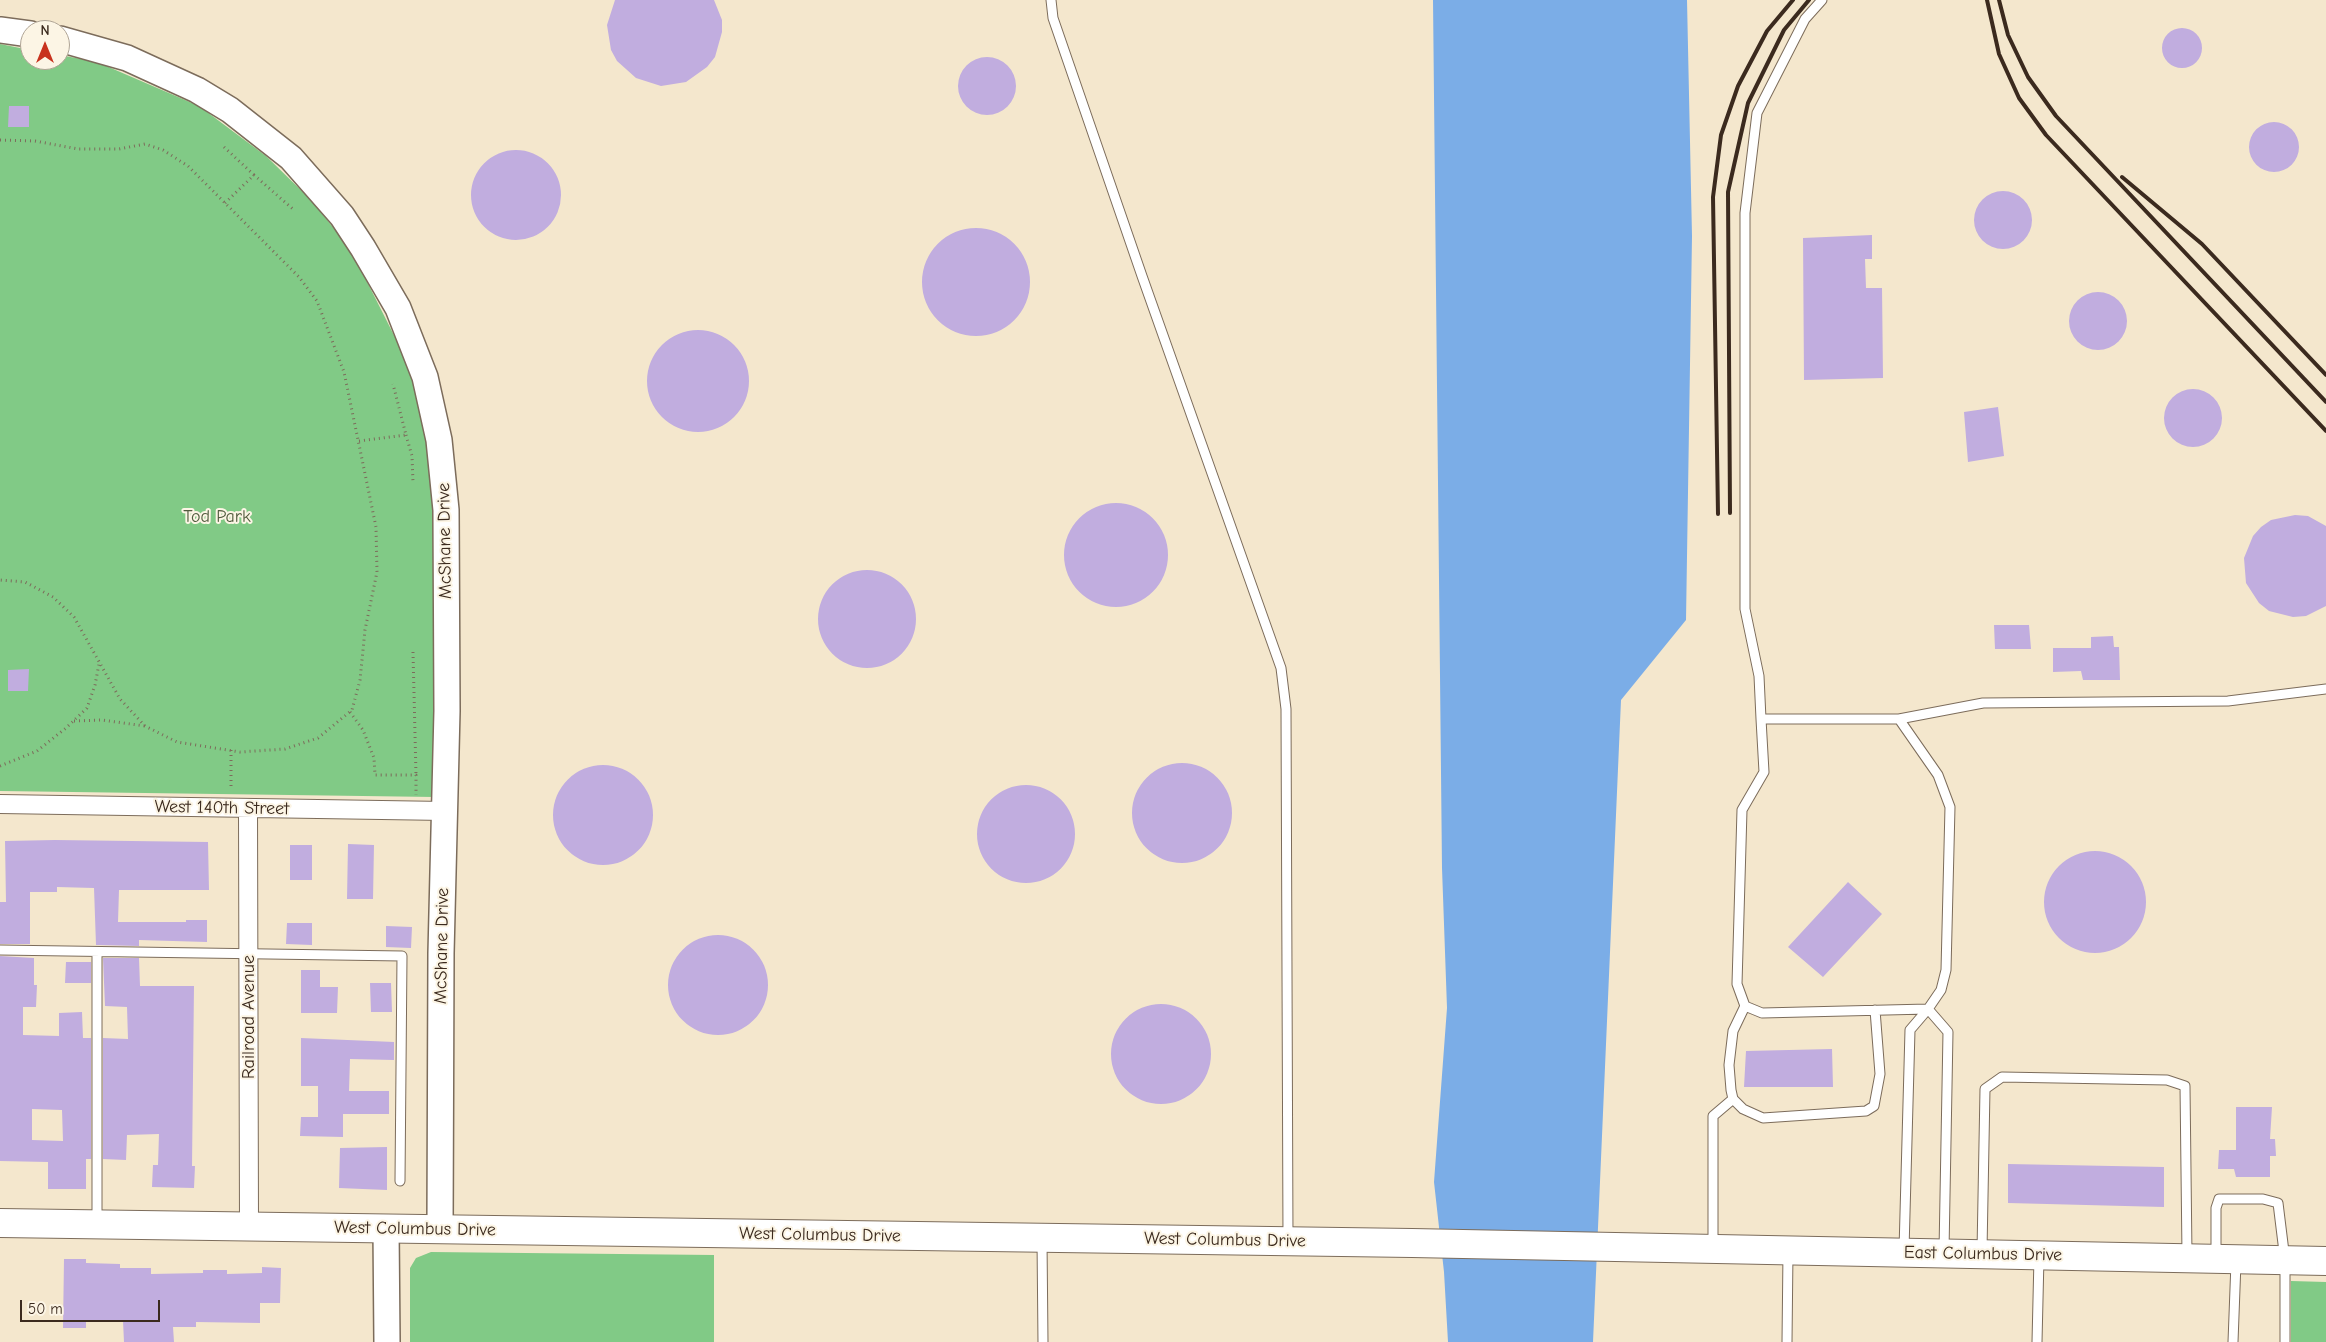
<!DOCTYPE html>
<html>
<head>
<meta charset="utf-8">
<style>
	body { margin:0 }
	#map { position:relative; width:2326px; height:1342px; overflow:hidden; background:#f4e7cd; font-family:"Comic Neue",sans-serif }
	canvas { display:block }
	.north { position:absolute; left:20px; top:20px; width:50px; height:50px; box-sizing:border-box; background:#fcf5e5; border:1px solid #afa495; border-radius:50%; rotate:0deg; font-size:14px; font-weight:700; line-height:20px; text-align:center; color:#3b2a1e }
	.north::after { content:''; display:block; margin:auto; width:18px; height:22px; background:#c8321e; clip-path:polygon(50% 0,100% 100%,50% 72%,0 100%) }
	.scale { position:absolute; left:20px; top:1300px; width:140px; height:22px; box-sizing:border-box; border:2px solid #3b2a1e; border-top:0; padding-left:6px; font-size:15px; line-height:18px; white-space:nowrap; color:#3b2a1e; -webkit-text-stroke:4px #fcf5e5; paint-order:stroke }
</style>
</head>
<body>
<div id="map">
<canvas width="2326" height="1342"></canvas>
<div class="north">N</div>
<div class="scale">50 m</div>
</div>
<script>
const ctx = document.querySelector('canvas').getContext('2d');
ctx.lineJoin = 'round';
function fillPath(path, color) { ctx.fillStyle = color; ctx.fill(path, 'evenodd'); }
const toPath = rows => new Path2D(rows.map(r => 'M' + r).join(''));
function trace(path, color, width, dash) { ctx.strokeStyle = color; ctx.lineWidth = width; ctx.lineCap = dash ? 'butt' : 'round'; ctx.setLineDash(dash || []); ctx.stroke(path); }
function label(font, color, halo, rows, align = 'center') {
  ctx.font = font + ' "Comic Neue",sans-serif'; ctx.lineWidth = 4; ctx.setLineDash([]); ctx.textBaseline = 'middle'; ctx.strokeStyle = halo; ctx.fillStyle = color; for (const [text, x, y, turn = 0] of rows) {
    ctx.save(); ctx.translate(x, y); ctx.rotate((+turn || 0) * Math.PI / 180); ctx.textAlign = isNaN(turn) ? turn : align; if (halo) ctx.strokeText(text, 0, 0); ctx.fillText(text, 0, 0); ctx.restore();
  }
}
fillPath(toPath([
	[0,44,30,50,30,60,60,60,60,55,97,62,199,106,266,156,310,199,350,248,408,363,427,433,434,511,435,797,0,791],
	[431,1252,714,1255,714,1342,410,1342,410,1268,416,1258],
	[2291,1281,2326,1282,2326,1342,2291,1342]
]), '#81ca86');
fillPath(toPath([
	[1433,0,1687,0,1692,236,1686,620,1621,700,1593,1342,1448,1342,1444,1272,1434,1182,1447,1008,1442,868]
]), '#7bade7');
fillPath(toPath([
	[615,0,714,0,722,20,722,32,715,57,707,67,686,82,661,86,636,78,617,61,611,50,607,25],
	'2162 48a20 20 0 1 1 40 0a20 20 0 1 1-40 0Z',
	'958 86a29 29 0 1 1 58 0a29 29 0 1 1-58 0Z',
	[9,106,29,106,29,127,8,127],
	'2249 147a25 25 0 1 1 50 0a25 25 0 1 1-50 0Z',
	'471 195a45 45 0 1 1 90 0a45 45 0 1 1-90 0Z',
	'1974 220a29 29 0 1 1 58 0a29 29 0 1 1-58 0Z',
	'922 282a54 54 0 1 1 108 0a54 54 0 1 1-108 0Z',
	[1872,235,1872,259,1865,259,1866,288,1882,288,1883,378,1804,380,1803,238],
	'2069 321a29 29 0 1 1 58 0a29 29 0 1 1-58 0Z',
	'647 381a51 51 0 1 1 102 0a51 51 0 1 1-102 0Z',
	'2164 418a29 29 0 1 1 58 0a29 29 0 1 1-58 0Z',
	[1998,407,2004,456,1968,462,1964,412],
	'1064 555a52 52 0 1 1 104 0a52 52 0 1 1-104 0Z',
	[2295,515,2308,516,2326,526,2326,606,2306,616,2293,617,2269,611,2259,603,2246,583,2244,558,2253,536,2261,527,2271,520],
	'818 619a49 49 0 1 1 98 0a49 49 0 1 1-98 0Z',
	[1994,625,2029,625,2031,649,1995,649],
	[2113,636,2114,647,2119,647,2120,680,2083,680,2081,671,2053,672,2053,648,2091,648,2091,637],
	[29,669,28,691,8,691,8,670],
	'1132 813a50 50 0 1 1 100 0a50 50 0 1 1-100 0Z',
	'553 815a50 50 0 1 1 100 0a50 50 0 1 1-100 0Z',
	'977 834a49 49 0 1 1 98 0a49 49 0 1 1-98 0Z',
	[55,840,208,842,209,890,119,890,118,922,186,922,186,920,207,920,207,942,139,940,139,946,96,945,94,888,57,887,57,892,30,892,30,944,0,944,0,902,6,902,5,841],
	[348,844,374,845,373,899,347,899],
	[290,845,312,845,312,880,290,880],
	'2044 902a51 51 0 1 1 102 0a51 51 0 1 1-102 0Z',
	[1848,882,1882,914,1823,977,1788,947],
	[287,923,312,923,312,945,286,944],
	[386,926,412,927,411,948,386,947],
	'668 985a50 50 0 1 1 100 0a50 50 0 1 1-100 0Z',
	[0,956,34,958,34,985,37,985,36,1007,23,1007,23,1035,59,1036,59,1013,82,1012,83,1038,91,1038,91,1159,86,1159,86,1189,48,1189,48,1162,0,1161],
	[32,1109,62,1110,63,1141,32,1140],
	[103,958,139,958,140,986,194,986,192,1166,195,1166,194,1188,152,1187,153,1165,158,1165,159,1134,127,1135,126,1160,103,1159,103,1038,128,1039,127,1007,105,1006],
	[66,962,91,962,91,983,65,983],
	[301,970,320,970,320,987,338,987,337,1013,301,1013],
	[370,983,391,983,392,1012,371,1012],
	'1111 1054a50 50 0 1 1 100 0a50 50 0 1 1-100 0Z',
	[301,1038,394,1042,394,1060,350,1059,349,1091,389,1091,389,1114,343,1114,343,1137,300,1136,301,1117,318,1117,318,1086,301,1086],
	[1832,1049,1833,1087,1744,1087,1746,1051],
	[2236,1107,2272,1107,2270,1139,2275,1139,2276,1156,2270,1156,2270,1177,2236,1177,2234,1169,2218,1169,2219,1150,2236,1150],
	[387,1147,387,1190,339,1188,340,1148],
	[2008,1164,2164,1167,2164,1207,2008,1203],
	[64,1259,86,1259,86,1263,120,1264,120,1268,151,1268,151,1274,203,1273,203,1270,227,1270,227,1274,262,1273,262,1267,281,1268,280,1303,260,1303,260,1323,196,1322,196,1327,173,1327,174,1342,124,1342,123,1321,86,1320,86,1328,63,1328]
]), '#c1addf');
const lane = toPath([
	[1051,0,1053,18,1142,276,1281,668,1286,709,1288,1238],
	[1761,719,1899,719,1938,775,1950,807,1946,970,1941,990,1928,1009,1762,1013,1745,1006,1737,984,1742,810,1764,772,1761,719],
	[1761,719,1759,676,1745,609,1745,213,1757,113,1805,19,1822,0],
	[1899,719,1983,703,2228,701,2326,689],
	[0,950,402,956,400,1181],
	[1745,1006,1733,1031,1729,1065,1731,1090,1733,1099,1743,1109,1763,1118,1866,1111,1874,1106,1880,1074,1875,1010],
	[97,1222,97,952],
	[1042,1240,1043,1342],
	[1713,1247,1713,1116,1733,1099],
	[1904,1250,1910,1030,1928,1009,1948,1032,1944,1251],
	[1982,1251,1985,1089,2002,1077,2167,1080,2185,1086,2187,1255],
	[2216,1256,2216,1208,2219,1199,2263,1199,2278,1203,2285,1260,2285,1342],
	[1787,1342,1788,1252],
	[2037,1342,2039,1257],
	[2233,1342,2236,1262]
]);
const street = toPath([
	[0,804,445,811],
	[248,808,249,1227]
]);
const secondary = toPath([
	[0,30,30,34],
	[60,39,127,58,197,90,230,110,291,158,342,216,363,248,398,308,425,377,439,440,446,510,447,711,441,953,440,1229],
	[386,1228,387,1342]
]);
const primary = toPath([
	[0,1223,1412,1243,2326,1261]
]);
trace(lane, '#7c6c5b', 11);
trace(street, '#7c6c5b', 20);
trace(secondary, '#7c6c5b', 28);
trace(primary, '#7c6c5b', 30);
trace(toPath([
	[0,140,35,141,78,149,119,149,145,144,163,150,188,166,299,277,317,301,344,372,376,527,377,572,365,630,360,680,352,710,318,738,285,749,240,752,177,742,145,726,120,699,74,617,53,597,25,582,0,580],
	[224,147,254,175],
	[225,203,254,175,294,210],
	[406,435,412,456,413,483],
	[359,441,406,435,393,384],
	[413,652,416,775],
	[350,712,363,730,374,758,375,775,416,775,416,795],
	[74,721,102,720,145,726],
	[231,750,231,790],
	[0,766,37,751,66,728,87,708,95,685,99,664]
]), '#7c6c5b', 3, [1, 4]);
trace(lane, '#fff', 9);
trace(street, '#fff', 18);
trace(secondary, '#fff', 25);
trace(primary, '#fff', 28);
trace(toPath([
	[1987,0,1999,54,2019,98,2046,135,2326,431],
	[1999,0,2008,35,2028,77,2056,116,2326,402],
	[2122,177,2202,244,2326,375],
	[1730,513,1728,192,1748,103,1784,30,1809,0],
	[1718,514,1713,197,1721,135,1738,86,1767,31,1793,0]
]), '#3b2a1e', 4);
label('18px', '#505a3d', '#fcf5e5', [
	["Tod Park",217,517]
]);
label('18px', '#3b2a1e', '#fcf5e5', [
	["McShane Drive",445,541,-91],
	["West 140th Street",222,808,1],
	["McShane Drive",442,946,-89],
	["Railroad Avenue",249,1017,-90],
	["West Columbus Drive",415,1229,1],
	["West Columbus Drive",820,1235,1],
	["West Columbus Drive",1225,1240,1],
	["East Columbus Drive",1983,1254,1]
]);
</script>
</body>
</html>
